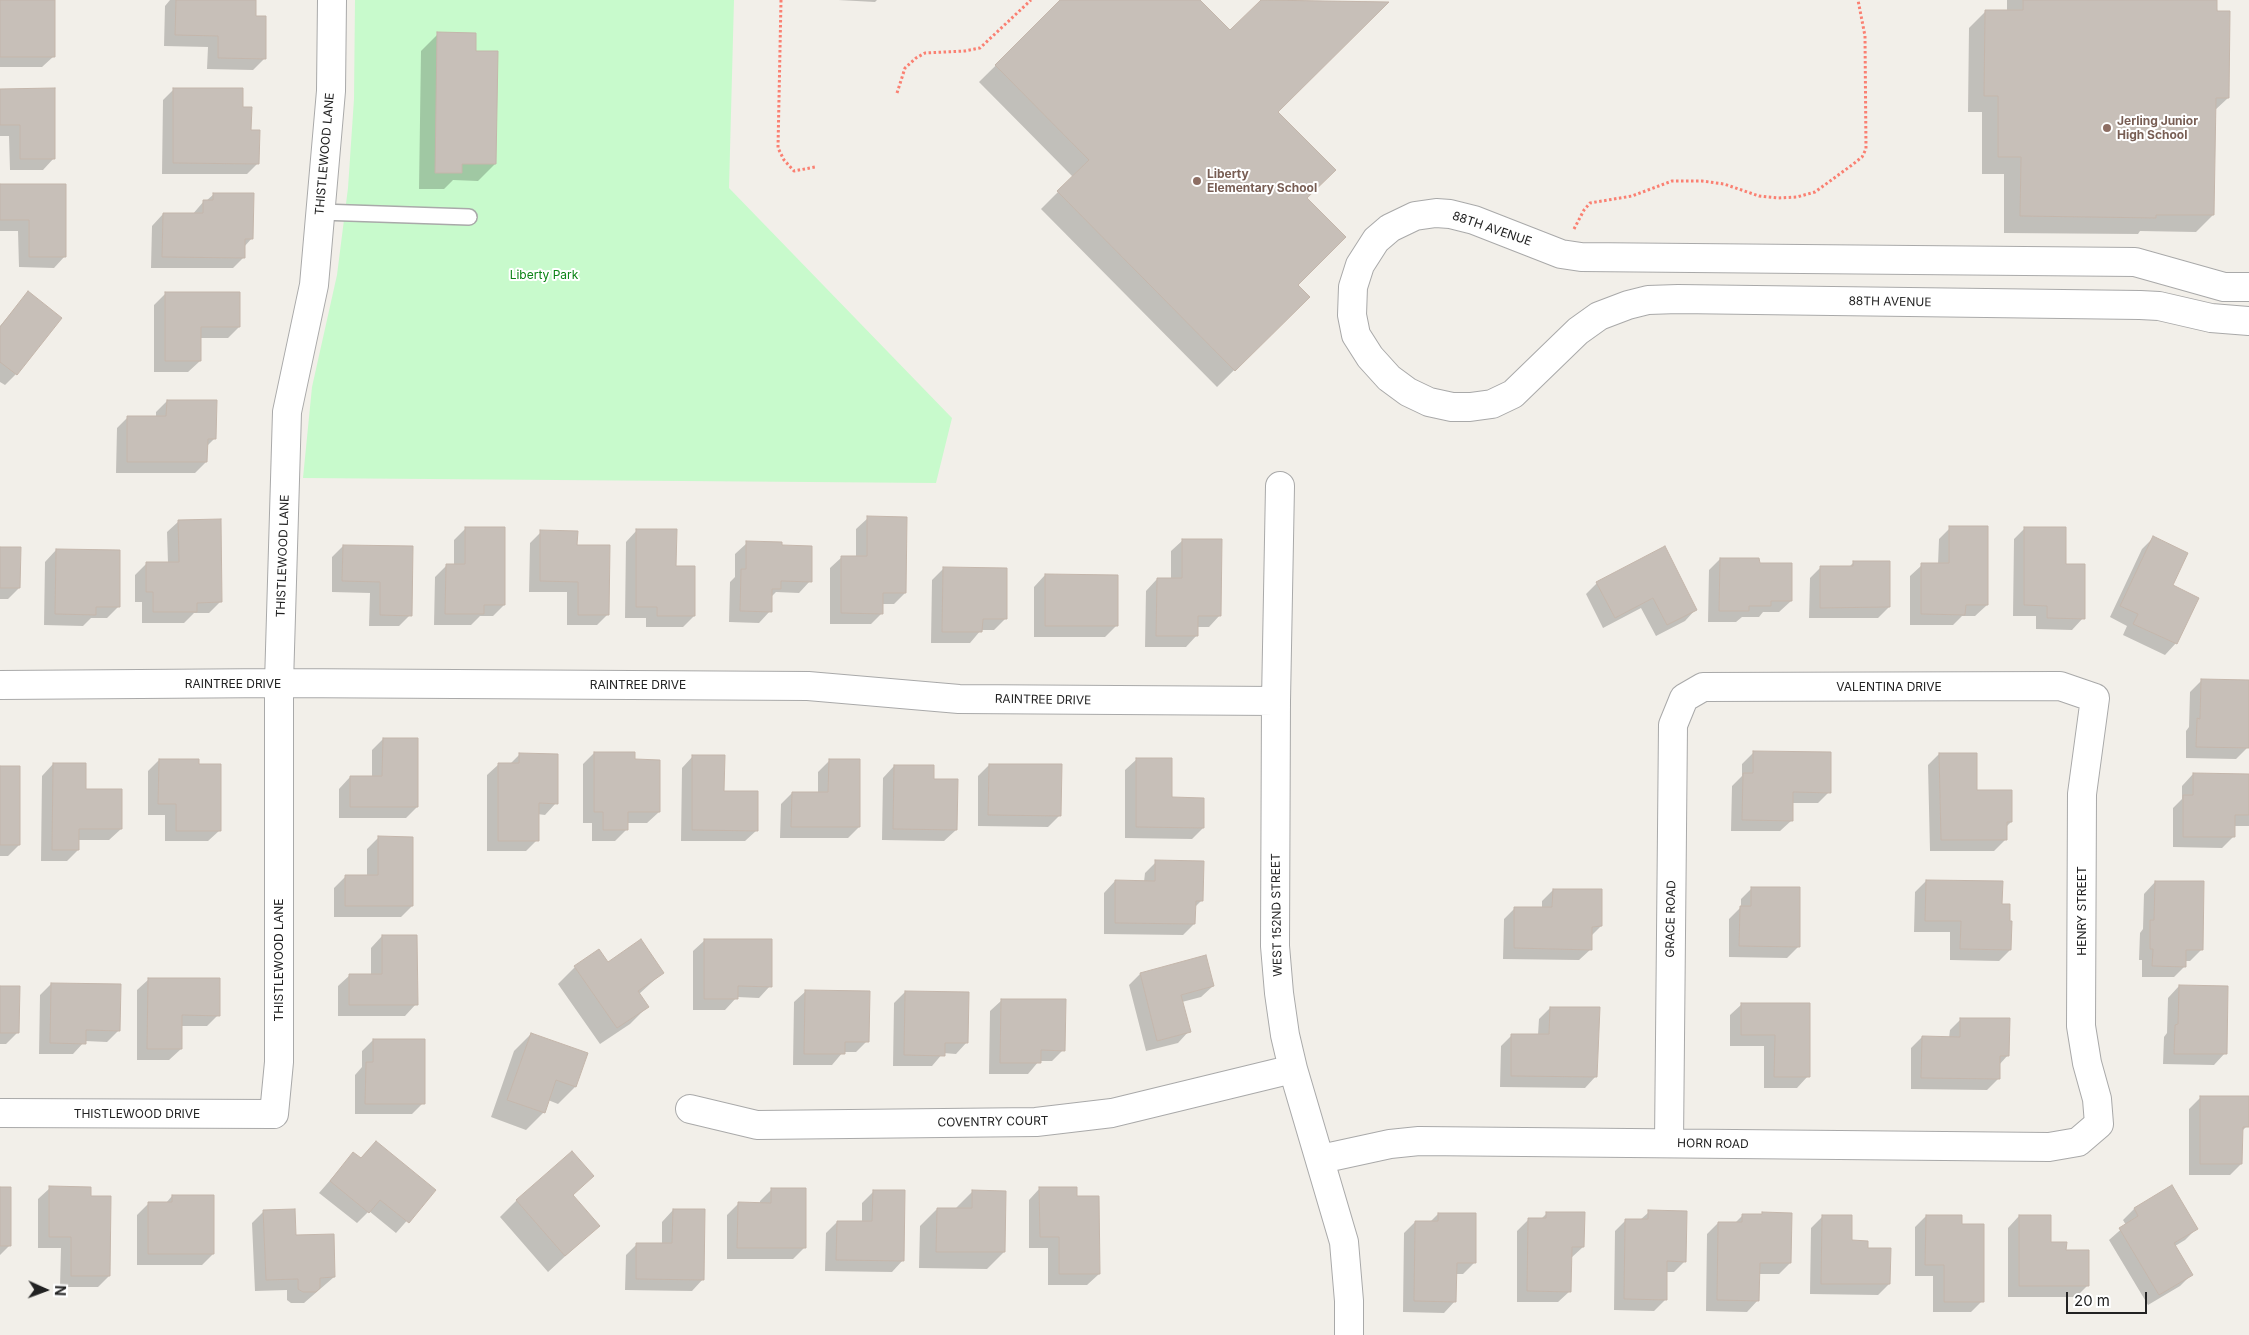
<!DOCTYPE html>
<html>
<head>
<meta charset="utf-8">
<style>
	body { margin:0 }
	#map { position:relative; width:2249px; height:1335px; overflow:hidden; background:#f2efe9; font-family:Inter,sans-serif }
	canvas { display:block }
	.north { position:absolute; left:20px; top:1265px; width:50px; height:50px; -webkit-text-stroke:4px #fff; paint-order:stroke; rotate:92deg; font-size:14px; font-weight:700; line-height:20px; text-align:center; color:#222 }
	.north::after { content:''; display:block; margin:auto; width:18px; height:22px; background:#222; clip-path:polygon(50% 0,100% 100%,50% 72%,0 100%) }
	.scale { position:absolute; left:2066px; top:1292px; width:81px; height:22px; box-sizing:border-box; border:2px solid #222; border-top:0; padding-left:6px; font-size:15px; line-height:18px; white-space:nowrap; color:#222; -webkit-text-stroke:4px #fff; paint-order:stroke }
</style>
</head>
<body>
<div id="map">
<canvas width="2249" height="1335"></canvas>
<div class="north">N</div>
<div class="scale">20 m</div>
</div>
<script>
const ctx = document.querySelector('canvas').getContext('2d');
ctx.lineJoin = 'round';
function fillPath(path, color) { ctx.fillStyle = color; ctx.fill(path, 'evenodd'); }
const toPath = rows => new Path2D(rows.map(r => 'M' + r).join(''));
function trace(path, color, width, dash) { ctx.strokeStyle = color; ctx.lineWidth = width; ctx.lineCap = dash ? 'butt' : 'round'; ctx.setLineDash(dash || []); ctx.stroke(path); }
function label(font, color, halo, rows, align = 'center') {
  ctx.font = font + ' Inter,sans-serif'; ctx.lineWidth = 4; ctx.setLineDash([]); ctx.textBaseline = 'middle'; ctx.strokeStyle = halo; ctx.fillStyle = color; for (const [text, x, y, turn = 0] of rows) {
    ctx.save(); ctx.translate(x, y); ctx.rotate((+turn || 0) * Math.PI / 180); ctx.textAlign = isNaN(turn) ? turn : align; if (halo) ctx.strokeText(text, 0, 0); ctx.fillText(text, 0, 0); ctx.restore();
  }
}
fillPath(toPath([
	[355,0,734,0,729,188,952,418,936,483,303,478,312,387,337,275,348,188,354,99]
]), '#c8facc');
fillPath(toPath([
	[0,0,54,0,54,56,42,67,0,67],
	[170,0,255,0,255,17,264,59,253,70,207,69,208,47,164,46,165,6],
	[838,0,877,0,875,2],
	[1062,0,1198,0,1230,32,1263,0,1387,2,1276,112,1306,198,1296,285,1308,297,1217,387,1041,209,1073,177,979,82],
	[2007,0,2216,0,2228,98,2214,111,2213,215,2196,232,2140,231,2138,234,2004,233,2004,174,1982,174,1982,112,1968,112,1969,28,1986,11,2007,12],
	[438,34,475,52,495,164,478,181,453,180,444,189,419,189,421,51],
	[174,89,242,108,258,163,247,174,162,174,163,100],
	[0,90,54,158,43,170,10,170,9,136,0,136],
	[0,185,65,256,54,268,19,267,18,231,0,231],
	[214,194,252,238,244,247,244,257,233,268,151,268,152,226,163,214,192,215,204,201,206,201],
	[28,293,16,374,5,385,0,382,0,326],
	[166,293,239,327,228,338,200,338,200,361,188,372,154,372,154,305],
	[167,401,215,438,206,447,206,462,195,473,116,473,117,428,128,417,156,417,156,412],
	[868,518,905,593,894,604,882,604,882,613,871,624,830,624,830,568,842,557,856,557,856,529],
	[179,521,220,602,209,613,194,613,184,623,142,623,142,602,135,602,135,575,146,564,168,563,167,532],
	[1950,528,1987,605,1975,616,1962,616,1953,625,1910,625,1910,576,1922,565,1938,565,1939,539],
	[2025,528,2064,565,2083,618,2072,630,2036,629,2036,616,2013,616,2014,539],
	[465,529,504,605,493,616,480,616,471,625,434,625,435,577,446,566,454,566,454,540],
	[637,530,675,567,694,616,683,627,646,627,646,618,625,618,626,542],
	[541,532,576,546,608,614,597,625,567,625,567,592,529,592,530,543],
	[2153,538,2171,586,2176,643,2165,655,2123,635,2127,626,2110,617,2142,549],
	[1183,540,1220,615,1209,627,1197,627,1197,635,1186,647,1145,647,1146,591,1157,579,1171,580,1171,551],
	[747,543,810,581,799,593,776,592,771,597,770,611,759,623,729,622,730,582,735,577,735,554],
	[343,546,411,547,410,615,399,626,369,626,370,593,332,592,332,557],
	[0,548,19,588,8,599,0,599],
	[56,550,118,607,107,618,91,618,83,626,44,625,45,562],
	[1720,559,1758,564,1791,601,1779,612,1763,612,1759,617,1742,617,1736,622,1708,622,1709,570],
	[1854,562,1889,607,1878,618,1809,618,1810,578,1821,567,1849,567],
	[943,569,1005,619,994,630,981,630,970,643,931,643,932,580],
	[1045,575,1116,626,1105,637,1034,637,1034,587],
	[1597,583,1696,609,1685,621,1656,636,1641,608,1603,628,1586,594],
	[2201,681,2247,748,2236,759,2186,758,2186,731,2189,727,2190,692],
	[383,739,417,807,406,818,339,818,339,789,350,777,372,777,372,750],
	[594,753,633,761,659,812,647,823,626,823,626,830,615,841,592,841,592,823,583,823,583,764],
	[1753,753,1829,792,1818,803,1792,803,1792,820,1780,831,1731,831,1732,786,1742,776,1742,764],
	[1939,754,1976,792,2011,822,2006,827,2006,839,1994,851,1930,851,1928,765],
	[519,755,556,803,545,815,537,814,537,840,526,851,487,851,487,775,499,764,510,764],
	[693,756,757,830,745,841,681,841,682,768],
	[1137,759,1170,798,1203,828,1192,839,1125,838,1125,770],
	[159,760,220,830,208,841,165,841,165,815,148,815,148,771],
	[829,761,859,827,848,838,780,838,781,804,792,793,818,793,818,772],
	[53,764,121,829,109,840,78,840,78,850,67,861,41,861,42,776],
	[989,765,1060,815,1048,827,978,826,978,776],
	[894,766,932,780,956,830,944,841,882,840,883,778],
	[0,767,19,845,8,856,0,856],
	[2193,774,2249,775,2249,826,2234,826,2233,837,2222,848,2173,847,2173,808,2182,799,2182,786],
	[378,838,412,906,401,917,334,917,334,888,346,876,367,876,367,849],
	[1156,862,1202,900,1194,908,1194,924,1183,935,1104,934,1104,893,1115,881,1144,882,1145,873],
	[1926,881,2001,905,2010,950,1999,961,1950,960,1950,932,1914,932,1915,892],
	[2155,882,2201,950,2190,961,2185,961,2185,966,2174,977,2142,977,2142,960,2139,960,2140,933,2143,929,2144,894],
	[1752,888,1798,947,1787,958,1729,957,1729,919,1741,907,1741,899],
	[1553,890,1601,926,1591,936,1591,949,1579,960,1503,959,1504,919,1515,908,1542,908,1542,901],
	[382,936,416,1004,405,1016,338,1016,338,986,350,975,371,975,371,948],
	[705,940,770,986,759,998,737,997,725,1010,693,1010,693,951],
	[607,964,662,973,639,994,647,1007,630,1024,600,1044,558,984,575,967],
	[1140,974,1213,986,1201,997,1182,1002,1189,1031,1178,1043,1146,1051,1129,985],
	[149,979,218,1015,207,1026,181,1026,181,1049,169,1060,137,1060,137,990],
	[51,984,119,1030,107,1042,85,1041,73,1054,39,1054,40,995],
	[2179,986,2225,1053,2214,1065,2163,1064,2164,1037,2167,1033,2168,998],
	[0,987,17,1033,6,1044,0,1044],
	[806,991,867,1041,856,1052,843,1052,832,1065,793,1065,794,1002],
	[905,992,967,1042,956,1054,943,1053,932,1066,893,1066,894,1003],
	[1002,1000,1063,1050,1052,1061,1039,1061,1028,1074,989,1074,990,1011],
	[1742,1004,1809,1004,1808,1076,1797,1088,1764,1088,1764,1046,1730,1046,1730,1015],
	[1550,1008,1599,1008,1596,1076,1585,1088,1500,1087,1501,1046,1512,1035,1538,1035,1539,1019],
	[1961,1019,2008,1055,1999,1065,1999,1078,1987,1090,1911,1089,1911,1048,1922,1037,1949,1038,1950,1030],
	[531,1034,575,1087,558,1104,548,1100,543,1113,526,1130,491,1117,514,1051],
	[373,1040,423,1103,412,1114,355,1114,355,1075,362,1067,362,1051],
	[2201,1097,2247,1126,2241,1132,2241,1164,2230,1175,2189,1175,2189,1109],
	[376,1142,434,1190,396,1233,369,1211,357,1223,319,1193,353,1154,360,1159],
	[2172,1187,2196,1229,2185,1240,2175,1246,2191,1275,2180,1286,2148,1305,2109,1240,2126,1225,2123,1220,2134,1209],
	[0,1188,10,1245,0,1255],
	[50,1188,90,1197,109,1276,98,1287,60,1287,61,1248,38,1248,38,1199],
	[1040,1188,1099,1274,1087,1285,1048,1285,1048,1248,1029,1248,1029,1200],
	[771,1190,804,1248,793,1259,727,1259,727,1215,738,1204,760,1204,760,1201],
	[874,1191,903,1260,892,1272,825,1271,826,1233,837,1222,862,1222,862,1203],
	[973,1191,1004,1252,987,1269,919,1268,920,1226,937,1209,955,1209],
	[172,1196,213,1254,202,1265,137,1265,137,1215,149,1203,166,1203],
	[572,1196,598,1226,548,1272,500,1217,517,1200],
	[673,1210,703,1279,692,1291,625,1290,626,1255,637,1244,662,1244,662,1222],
	[264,1211,295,1237,334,1277,304,1303,291,1303,287,1300,287,1290,255,1291,252,1223],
	[1649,1212,1685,1261,1674,1272,1666,1272,1665,1300,1654,1311,1614,1310,1615,1231,1626,1220,1640,1220],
	[1547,1213,1583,1247,1571,1258,1570,1291,1558,1302,1517,1302,1517,1231,1529,1219,1540,1220],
	[1438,1214,1474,1263,1463,1274,1455,1274,1455,1301,1444,1313,1403,1312,1404,1233,1415,1222,1430,1222],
	[1743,1215,1790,1263,1779,1274,1758,1274,1758,1300,1747,1312,1706,1311,1707,1234,1718,1223,1735,1223],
	[1926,1216,1960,1226,1982,1301,1971,1312,1933,1312,1933,1276,1915,1276,1915,1227],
	[2019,1216,2050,1243,2065,1251,2087,1286,2076,1297,2008,1297,2008,1228],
	[1822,1217,1851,1242,1867,1249,1889,1284,1878,1295,1810,1294,1811,1228]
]), '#0003');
const building = toPath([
	[0,0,55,0,55,57,0,57,0,0],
	[176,0,256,0,256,16,266,16,266,59,218,58,218,36,175,35,176,0],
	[1060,0,1200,0,1230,30,1261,0,1389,2,1278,112,1336,170,1307,198,1346,237,1298,285,1310,297,1235,371,1057,191,1089,160,995,65,1060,0],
	[2023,0,2217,0,2217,11,2230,11,2229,98,2216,98,2214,215,2156,215,2156,218,2020,216,2021,157,1998,157,1998,96,1984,96,1985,10,2023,10,2023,0],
	[437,32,476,33,476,51,498,51,496,164,462,164,462,173,435,173,437,32],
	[55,88,55,159,20,159,20,125,0,125,0,89,55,88],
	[173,88,243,88,243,107,252,107,251,130,260,130,259,164,173,163,173,88],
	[0,184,66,184,66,257,29,257,29,220,0,220,0,184],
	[213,193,254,193,253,239,245,239,245,258,162,257,163,213,203,213,203,200,213,200,213,193],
	[28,291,62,318,17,375,0,362,0,327,28,291],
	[165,292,240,292,240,327,201,327,201,361,165,361,165,292],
	[167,400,217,400,216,439,208,439,207,462,127,462,127,416,166,416,167,400],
	[867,516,907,517,906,593,883,593,883,614,841,613,841,556,867,556,867,516],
	[221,519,222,602,197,603,197,612,153,612,153,592,146,592,146,562,179,562,178,520,221,519],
	[1949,526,1988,526,1988,605,1966,605,1965,615,1921,614,1921,563,1949,563,1949,526],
	[465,527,505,527,505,605,484,605,484,614,445,614,446,564,465,564,465,527],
	[2024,527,2066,527,2066,564,2085,564,2085,619,2047,618,2047,606,2024,605,2024,527],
	[636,529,677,529,676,566,695,566,695,616,657,616,657,607,636,607,636,529],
	[540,530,578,531,577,545,610,545,609,615,578,615,578,582,540,581,540,530],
	[2153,536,2188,553,2173,585,2199,598,2177,644,2133,624,2138,614,2120,606,2153,536],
	[1182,539,1222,539,1221,616,1198,616,1198,636,1156,636,1157,578,1182,578,1182,539],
	[746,541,782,542,782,545,812,546,812,582,781,581,781,589,772,589,772,612,740,611,741,569,746,569,746,541],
	[343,545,413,546,412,616,380,615,380,582,342,581,343,545],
	[1665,546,1697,610,1667,625,1653,598,1615,618,1596,582,1665,546],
	[0,547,21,547,20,588,0,588,0,547],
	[56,549,120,550,120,607,96,607,96,615,55,614,56,549],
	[1720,558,1759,558,1760,563,1792,563,1792,601,1771,601,1771,606,1749,606,1749,611,1719,611,1720,558],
	[1853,561,1890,561,1890,607,1820,608,1820,566,1853,566,1853,561],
	[943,567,1007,568,1007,619,983,619,982,632,942,632,943,567],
	[1045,574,1118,575,1118,626,1045,626,1045,574],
	[2201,679,2249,680,2249,748,2196,747,2197,718,2200,719,2201,679],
	[383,738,418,738,418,807,350,807,350,776,382,776,383,738],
	[1753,751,1831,752,1831,793,1793,792,1793,821,1742,820,1743,773,1753,773,1753,751],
	[594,752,635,752,635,759,660,760,660,812,628,812,628,830,603,830,603,812,594,812,594,752],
	[519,753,558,754,558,804,539,803,539,841,498,841,498,763,519,763,519,753],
	[1939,753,1977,753,1977,790,2012,790,2012,822,2007,822,2007,840,1941,840,1939,753],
	[692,755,725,755,724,791,758,791,758,831,692,830,692,755],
	[1136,758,1172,758,1172,797,1204,798,1204,828,1136,827,1136,758],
	[159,759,199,759,199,764,221,764,221,831,176,831,176,804,158,804,159,759],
	[829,759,860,759,860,827,791,827,792,792,828,792,829,759],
	[53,763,86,763,86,789,122,789,122,829,79,829,79,850,52,850,53,763],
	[989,764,1062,764,1061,816,988,815,989,764],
	[894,765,934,765,934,779,958,779,957,830,893,829,894,765],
	[0,766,20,766,20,845,0,845,0,766],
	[2193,773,2249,774,2249,815,2235,815,2235,837,2183,837,2183,795,2193,795,2193,773],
	[378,836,413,837,413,906,345,906,345,875,378,875,378,836],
	[1155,860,1204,861,1203,901,1196,901,1195,924,1115,923,1115,880,1155,881,1155,860],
	[1926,880,2003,881,2002,904,2010,904,2010,921,2012,921,2011,950,1960,949,1961,921,1925,921,1926,880],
	[2155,881,2204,881,2203,950,2186,950,2186,967,2152,966,2153,949,2150,949,2150,920,2154,920,2155,881],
	[1751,887,1800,887,1800,947,1739,946,1740,906,1751,906,1751,887],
	[1553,889,1602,889,1602,926,1592,927,1592,950,1514,948,1514,907,1552,907,1553,889],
	[382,935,417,935,418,1005,349,1005,349,974,382,974,382,935],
	[641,939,664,973,638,991,649,1007,617,1028,574,966,599,949,608,962,641,939],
	[704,939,772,939,772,987,738,986,738,999,704,999,704,939],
	[1206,955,1214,986,1181,995,1191,1032,1157,1041,1140,973,1206,955],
	[148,978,220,978,220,1016,182,1015,182,1049,147,1049,148,978],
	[51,983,121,984,120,1031,86,1030,86,1044,50,1043,51,983],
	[2179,985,2228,986,2227,1054,2174,1054,2175,1025,2178,1024,2179,985],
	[0,986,20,986,19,1033,0,1033,0,986],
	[805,990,870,991,869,1042,845,1042,845,1054,804,1054,805,990],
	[905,991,969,992,968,1043,945,1043,945,1056,904,1055,905,991],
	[1001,999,1066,999,1065,1051,1041,1050,1041,1063,1000,1063,1001,999],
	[1741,1003,1810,1003,1810,1077,1774,1077,1775,1035,1741,1035,1741,1003],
	[1550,1007,1600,1007,1597,1077,1511,1076,1511,1034,1549,1034,1550,1007],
	[1960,1018,2010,1018,2009,1056,2000,1056,2000,1079,1921,1078,1922,1036,1960,1037,1960,1018],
	[531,1033,588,1053,576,1087,556,1080,545,1113,507,1100,531,1033],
	[373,1039,425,1039,425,1104,365,1104,366,1062,373,1062,373,1039],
	[2200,1096,2249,1096,2249,1127,2243,1127,2242,1164,2200,1164,2200,1096],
	[376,1141,436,1190,409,1223,380,1200,369,1213,330,1181,353,1152,361,1158,376,1141],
	[572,1151,594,1176,573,1195,600,1226,565,1256,516,1200,572,1151],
	[2172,1185,2198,1229,2174,1243,2193,1275,2159,1295,2119,1228,2138,1216,2134,1208,2172,1185],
	[49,1186,91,1187,91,1196,111,1196,110,1276,71,1276,71,1237,49,1237,49,1186],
	[0,1187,11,1187,11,1246,0,1246,0,1187],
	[1039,1187,1077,1187,1077,1196,1099,1196,1100,1274,1059,1274,1059,1237,1040,1237,1039,1187],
	[771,1188,806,1188,806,1248,737,1248,738,1202,771,1203,771,1188],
	[873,1190,905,1190,904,1261,836,1260,837,1221,872,1221,873,1190],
	[972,1190,1006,1191,1005,1252,936,1252,937,1208,972,1208,972,1190],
	[172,1195,214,1195,214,1254,148,1254,148,1202,172,1202,172,1195],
	[295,1209,296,1235,334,1234,335,1277,320,1278,320,1288,316,1292,303,1292,298,1289,298,1279,266,1280,263,1210,295,1209],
	[673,1209,705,1209,704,1280,636,1279,636,1243,672,1243,673,1209],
	[1648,1210,1687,1211,1686,1262,1667,1261,1667,1300,1624,1299,1625,1219,1648,1219,1648,1210],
	[1546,1212,1585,1212,1584,1247,1572,1247,1571,1292,1527,1291,1528,1218,1546,1218,1546,1212],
	[1762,1212,1792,1213,1791,1263,1760,1263,1759,1301,1717,1300,1718,1222,1742,1222,1742,1214,1762,1214,1762,1212],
	[1438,1213,1476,1213,1476,1263,1457,1263,1456,1302,1414,1301,1415,1221,1438,1221,1438,1213],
	[1822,1215,1852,1215,1852,1240,1868,1241,1868,1248,1891,1248,1890,1284,1821,1284,1822,1215],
	[1926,1215,1962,1215,1962,1224,1984,1224,1984,1302,1944,1302,1944,1265,1925,1265,1926,1215],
	[2019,1215,2051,1215,2051,1242,2067,1242,2066,1250,2089,1250,2089,1286,2019,1286,2019,1215]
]);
fillPath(building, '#c7bfb8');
trace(building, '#c4b6ab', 1);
const service = toPath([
	[320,212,469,217]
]);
const minor = toPath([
	[2249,287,2224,287,2135,262,1581,257,1561,254,1474,220,1450,214,1436,213,1415,216,1390,228,1376,240,1360,265,1353,287,1352,315,1356,335,1370,357,1389,378,1408,392,1429,402,1452,407,1470,407,1492,404,1513,394,1578,331,1599,316,1628,305,1648,300,1678,299,2140,305,2159,306,2211,318,2249,321],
	[1280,486,1276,701,1275,946,1279,993,1285,1035,1293,1069,1344,1242,1349,1301,1349,1335],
	[0,685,279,683,808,686,959,699,1276,701],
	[690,1109,757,1125,1036,1122,1112,1113,1293,1069],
	[0,1113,274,1114,279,1062,279,683,287,412,314,285,331,91,332,0],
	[1321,1159,1390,1144,1419,1141,2049,1147,2078,1142,2099,1124,2097,1099,2087,1063,2081,1026,2082,794,2095,698,2060,686,1703,687,1684,698,1673,725,1669,1143]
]);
trace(service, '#a9a9a9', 18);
trace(minor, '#a9a9a9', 30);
trace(toPath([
	[781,0,778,148,784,160,794,171,815,167],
	[897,93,905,68,916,58,925,53,965,51,980,48,1031,0],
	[1574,229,1584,210,1590,203,1632,196,1672,181,1702,181,1724,184,1759,196,1778,198,1797,197,1815,192,1852,165,1862,157,1866,149,1865,36,1858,0]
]), '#fa8072', 3, [2.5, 2.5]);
trace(service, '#fff', 15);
trace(minor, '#fff', 28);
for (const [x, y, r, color] of [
	[2107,128,5,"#8d6e63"],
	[1197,181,5,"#8d6e63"]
]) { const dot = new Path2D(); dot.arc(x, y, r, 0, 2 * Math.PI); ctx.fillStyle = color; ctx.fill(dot); trace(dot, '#fff', 2); }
label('bold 12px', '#785e54', '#fff', [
	["Jerling Junior",2117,121],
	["High School",2117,135],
	["Liberty",1207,174],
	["Elementary School",1207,188]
], 'left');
label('12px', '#222', '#fff', [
	["THISTLEWOOD LANE",325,154,-85],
	["88TH AVENUE",1492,229,19],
	["88TH AVENUE",1890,302,1],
	["THISTLEWOOD LANE",283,556,-88],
	["RAINTREE DRIVE",233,684],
	["RAINTREE DRIVE",638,685],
	["VALENTINA DRIVE",1889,687],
	["RAINTREE DRIVE",1043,700,1],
	["HENRY STREET",2082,911,-90],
	["WEST 152ND STREET",1277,915,-91],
	["GRACE ROAD",1671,919,-89],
	["THISTLEWOOD LANE",279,960,-90],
	["THISTLEWOOD DRIVE",137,1114],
	["COVENTRY COURT",993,1122,-1],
	["HORN ROAD",1713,1144,1]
]);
label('12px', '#0c8416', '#fff', [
	["Liberty Park",544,275]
]);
</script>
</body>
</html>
